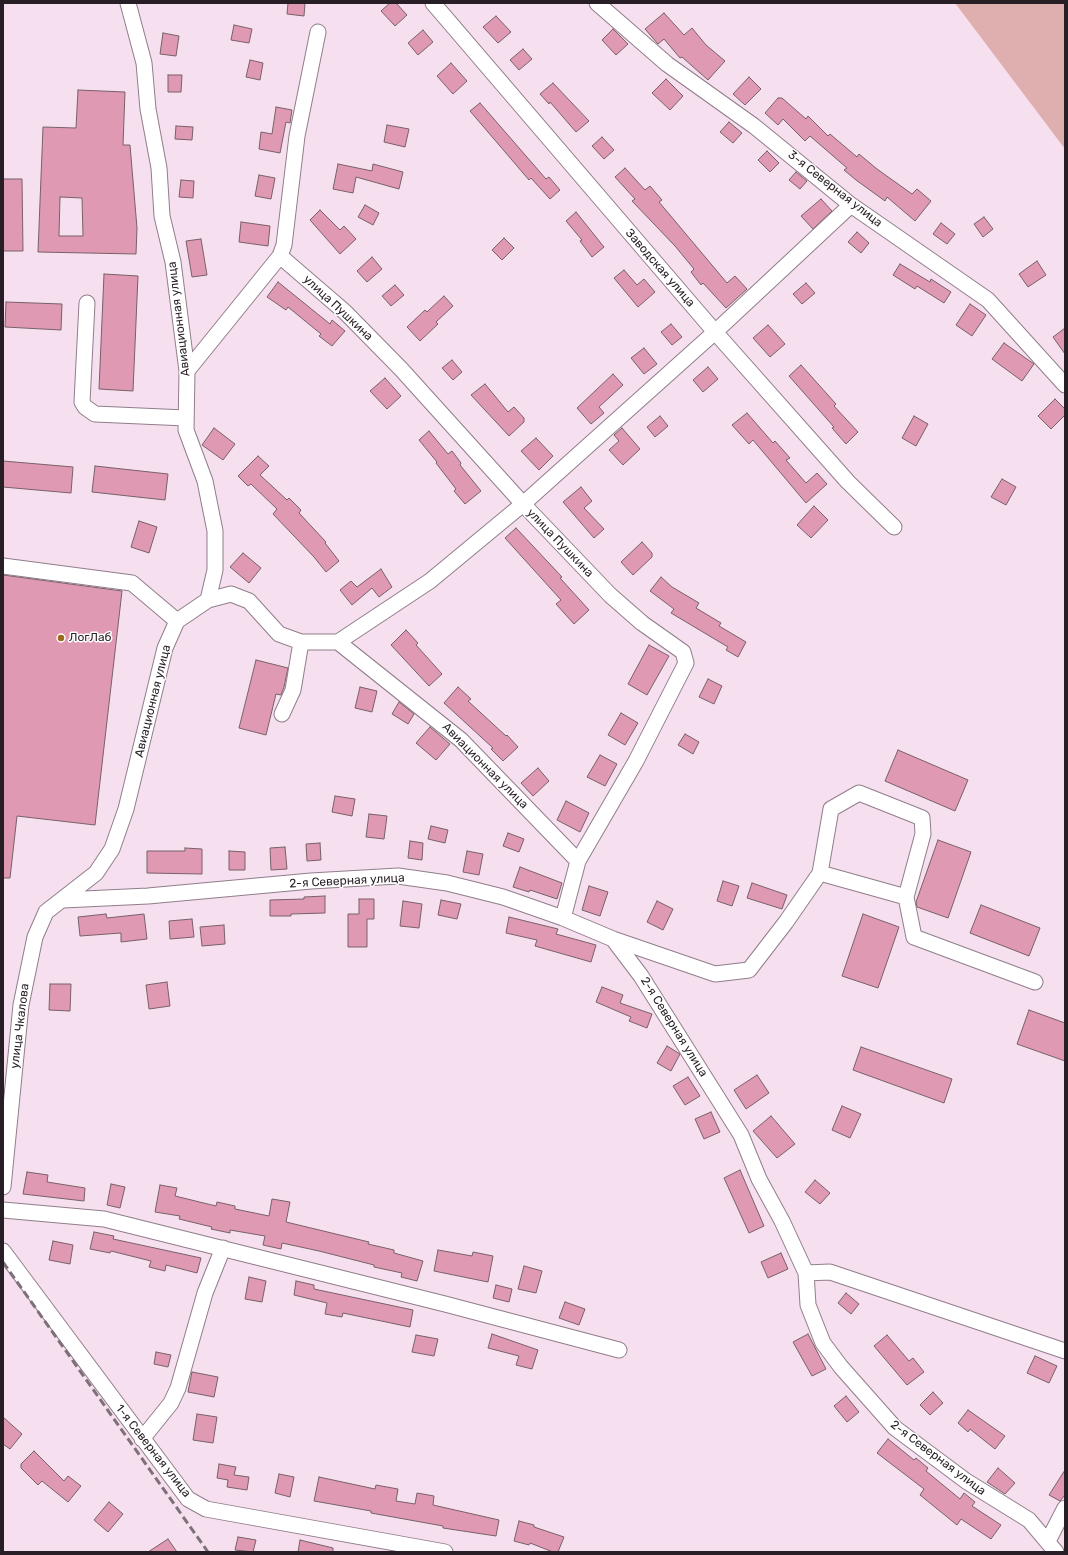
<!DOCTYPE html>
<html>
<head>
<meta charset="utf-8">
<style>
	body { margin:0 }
	#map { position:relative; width:1068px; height:1555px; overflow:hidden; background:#f6e0ef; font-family:Rubik,sans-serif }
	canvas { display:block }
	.frame { position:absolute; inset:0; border:4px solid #271f25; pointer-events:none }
</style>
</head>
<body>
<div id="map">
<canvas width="1068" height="1555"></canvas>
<div class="frame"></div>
</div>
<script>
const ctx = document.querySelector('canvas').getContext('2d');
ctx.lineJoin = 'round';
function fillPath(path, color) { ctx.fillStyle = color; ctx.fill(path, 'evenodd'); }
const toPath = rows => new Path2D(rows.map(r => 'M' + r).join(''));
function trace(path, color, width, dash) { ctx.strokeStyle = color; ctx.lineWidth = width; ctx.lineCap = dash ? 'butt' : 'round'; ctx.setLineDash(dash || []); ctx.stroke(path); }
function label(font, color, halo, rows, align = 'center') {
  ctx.font = font + ' Rubik,sans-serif'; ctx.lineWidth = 3; ctx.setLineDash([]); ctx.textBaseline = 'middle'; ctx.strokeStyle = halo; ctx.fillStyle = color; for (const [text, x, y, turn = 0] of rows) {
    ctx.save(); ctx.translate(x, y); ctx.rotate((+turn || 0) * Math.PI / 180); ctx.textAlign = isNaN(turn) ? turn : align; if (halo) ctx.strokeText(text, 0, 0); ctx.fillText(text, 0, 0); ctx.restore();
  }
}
fillPath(toPath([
	[955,3,1065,3,1065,149]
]), '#dfaeaf');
const building = toPath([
	[288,3,305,3,304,16,287,14,288,3],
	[390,3,396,3,407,15,395,26,381,11,390,3],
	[664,13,684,35,692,28,706,45,725,61,708,80,682,57,680,58,664,39,658,44,645,29,664,13],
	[496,16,511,32,498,43,483,27,496,16],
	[234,25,252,29,249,43,231,40,234,25],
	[613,29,628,44,616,55,602,40,613,29],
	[423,30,433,42,418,55,408,43,423,30],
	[163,33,179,36,176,56,160,54,163,33],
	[523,49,532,59,519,70,510,60,523,49],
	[250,60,263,63,260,80,246,77,250,60],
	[451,63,467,81,453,94,437,76,451,63],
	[168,75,182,75,181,92,168,92,168,75],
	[749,77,761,89,745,105,733,94,749,77],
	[666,79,683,96,670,110,652,93,666,79],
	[553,83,589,121,576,132,550,102,549,104,540,94,553,83],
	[78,90,125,92,123,145,130,145,137,228,136,254,38,252,43,127,76,128,78,90],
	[60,197,82,198,83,236,59,236,60,197],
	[778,98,782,98,806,119,808,116,828,136,830,134,857,157,859,154,877,169,912,194,917,189,931,201,915,221,887,197,885,201,856,180,844,170,847,168,810,136,805,141,783,119,778,125,765,113,778,98],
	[480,103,546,179,549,177,560,190,550,199,531,178,529,180,470,111,480,103],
	[276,107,292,110,290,123,286,122,280,153,259,149,261,132,272,134,276,107],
	[729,122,742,133,733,143,720,132,729,122],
	[387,125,409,129,405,147,384,142,387,125],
	[176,126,193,127,192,140,175,139,176,126],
	[602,137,614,150,604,159,592,146,602,137],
	[767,151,779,163,770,172,758,160,767,151],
	[338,164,372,171,373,164,403,172,399,189,356,177,353,193,333,189,338,164],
	[625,168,645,190,650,186,662,200,659,202,727,283,735,276,747,289,726,308,703,283,701,285,691,272,694,269,675,246,632,201,635,199,615,177,625,168],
	[796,172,807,181,800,189,789,180,796,172],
	[259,175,275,178,271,199,255,196,259,175],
	[3,179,22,179,23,251,3,251,3,179],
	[181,180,194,181,193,198,179,197,181,180],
	[821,199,832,211,813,229,801,216,821,199],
	[365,205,379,213,373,225,358,217,365,205],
	[320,210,340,230,344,226,356,239,340,254,310,220,320,210],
	[576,212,604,247,592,257,580,241,582,240,566,221,576,212],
	[984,217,993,229,983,237,974,224,984,217],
	[241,222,270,226,268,246,239,242,241,222],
	[941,223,955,234,947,244,933,234,941,223],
	[857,232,869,243,861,253,848,242,857,232],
	[504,238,514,248,502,260,492,250,504,238],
	[201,239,207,275,192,277,186,241,201,239],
	[372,257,382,269,367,282,357,271,372,257],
	[1037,261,1046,275,1028,287,1019,274,1037,261],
	[900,264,930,282,931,279,951,292,944,303,917,286,915,289,893,275,900,264],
	[624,270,637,285,644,279,655,292,638,307,614,278,624,270],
	[104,274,138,276,133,391,99,389,104,274],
	[278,282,330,324,332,320,345,331,332,346,319,336,321,334,288,307,286,310,267,297,278,282],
	[806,283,815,293,802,304,793,294,806,283],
	[395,285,404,295,391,306,382,296,395,285],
	[444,296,453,306,436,322,438,324,420,341,407,327,425,310,427,312,444,296],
	[6,302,62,304,61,330,5,327,6,302],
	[970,304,986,315,972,336,956,325,970,304],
	[671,324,682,337,672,345,661,332,671,324],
	[768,325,785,344,770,357,753,338,768,325],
	[1065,328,1065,354,1053,337,1065,328],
	[1004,343,1034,364,1022,381,992,359,1004,343],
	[644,348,657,364,644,374,631,358,644,348],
	[452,360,462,372,453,380,442,368,452,360],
	[801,365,836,404,834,406,858,432,846,444,832,428,834,427,789,376,801,365],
	[708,367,718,379,703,392,693,380,708,367],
	[613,374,623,385,599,407,604,413,591,424,577,408,613,374],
	[385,378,401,396,387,409,370,391,385,378],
	[485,384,508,412,514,407,524,418,524,422,509,436,471,395,485,384],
	[1055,399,1065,409,1065,415,1051,429,1038,416,1055,399],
	[747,413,773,443,775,441,790,458,786,460,806,483,817,473,827,484,806,503,753,440,749,444,732,425,747,413],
	[660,416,668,426,655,437,647,427,660,416],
	[914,416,928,424,916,446,902,438,914,416],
	[214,428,235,444,223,460,202,445,214,428],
	[622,428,640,449,623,465,609,450,619,441,614,435,622,428],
	[429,431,448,454,452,451,461,463,460,465,481,491,465,504,454,491,456,489,436,463,437,462,419,440,429,431],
	[536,438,553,456,539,470,521,451,536,438],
	[258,456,269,466,260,475,287,500,289,498,301,510,299,513,326,542,325,543,339,561,326,572,314,557,273,514,277,509,251,484,248,486,238,476,258,456],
	[3,461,73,467,71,493,3,487,3,461],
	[95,466,168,474,165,500,92,492,95,466],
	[1002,479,1016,487,1006,505,991,497,1002,479],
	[581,487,592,501,584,508,604,529,594,538,563,502,581,487],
	[814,506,828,520,811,538,797,525,814,506],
	[139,521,157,527,149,553,131,547,139,521],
	[516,528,562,577,560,578,589,610,574,624,556,604,561,600,505,538,516,528],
	[642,542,652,553,652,557,633,575,621,562,642,542],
	[243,553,261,568,249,583,230,567,243,553],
	[381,569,392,587,379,597,372,588,352,605,340,590,351,581,357,587,381,569],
	[3,575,122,591,95,825,17,816,10,878,3,878,3,575],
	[661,577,672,587,699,603,696,608,721,623,719,626,746,642,738,657,726,650,728,647,671,613,674,609,650,591,661,577],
	[406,630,418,643,416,645,442,674,429,686,391,645,406,630],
	[649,645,669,656,647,695,628,684,649,645],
	[256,660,288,668,284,687,281,695,276,694,266,735,239,728,256,660],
	[708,679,722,686,714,704,699,697,708,679],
	[360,687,377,691,372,712,355,708,360,687],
	[458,687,471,699,468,701,506,736,507,735,518,747,503,761,491,749,493,748,444,703,458,687],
	[399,702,414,714,408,724,392,714,399,702],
	[621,713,638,723,625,745,608,735,621,713],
	[430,727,450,744,436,760,416,743,430,727],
	[685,734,699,742,693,754,678,745,685,734],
	[898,750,968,780,955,811,885,781,898,750],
	[600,755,617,764,605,786,587,777,600,755],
	[538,768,549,781,533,796,521,783,538,768],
	[335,796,355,799,352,816,332,812,335,796],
	[566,801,589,813,580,832,557,820,566,801],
	[369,814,387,816,384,839,366,837,369,814],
	[431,826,448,830,445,843,428,839,431,826],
	[508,833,524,839,519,852,503,846,508,833],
	[938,840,971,852,948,918,917,907,916,902,938,840],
	[410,841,423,843,422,860,408,858,410,841],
	[320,843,321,860,307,861,306,844,320,843],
	[285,847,287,869,271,870,270,848,285,847],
	[185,848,202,849,202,874,147,873,147,851,185,851,185,848],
	[229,851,245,852,245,870,229,870,229,851],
	[467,851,483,854,479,875,463,872,467,851],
	[520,867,562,883,557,899,530,890,529,892,513,887,520,867],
	[723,881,739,886,732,906,717,901,723,881],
	[752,883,787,895,782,909,747,898,752,883],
	[589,886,608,892,600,916,582,910,589,886],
	[325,896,325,913,291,914,291,916,270,916,270,900,304,899,304,897,325,896],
	[359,899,374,899,374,919,367,919,367,947,348,947,348,914,359,914,359,899],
	[441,900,461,904,457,919,438,915,441,900],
	[403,901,422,904,419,928,400,926,403,901],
	[657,901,673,909,663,930,647,922,657,901],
	[981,905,1040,928,1029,956,970,933,981,905],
	[106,914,107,918,144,914,147,939,121,942,121,933,80,936,78,917,106,914],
	[863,914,899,927,878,988,842,976,863,914],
	[509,917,558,929,556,934,596,945,591,962,535,946,537,940,506,933,509,917],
	[192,919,194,937,170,939,169,921,192,919],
	[224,925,225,944,202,946,200,927,224,925],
	[167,982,170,1006,149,1009,146,985,167,982],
	[50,984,71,984,70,1011,49,1010,50,984],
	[602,987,623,995,620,1003,652,1014,647,1028,629,1021,631,1017,596,1002,602,987],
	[1029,1010,1065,1023,1065,1061,1017,1044,1029,1010],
	[667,1046,680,1054,671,1071,657,1063,667,1046],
	[861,1047,952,1079,944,1103,853,1070,861,1047],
	[757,1075,769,1093,746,1109,734,1090,757,1075],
	[688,1077,700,1096,685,1105,673,1086,688,1077],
	[842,1106,861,1114,850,1138,832,1130,842,1106],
	[711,1112,720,1132,704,1139,695,1119,711,1112],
	[771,1116,795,1144,777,1158,753,1131,771,1116],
	[740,1170,764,1226,749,1233,724,1178,740,1170],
	[27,1172,48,1175,47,1182,85,1188,84,1201,23,1194,27,1172],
	[815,1180,830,1193,820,1204,805,1192,815,1180],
	[111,1184,125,1187,120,1208,107,1205,111,1184],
	[160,1185,177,1188,175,1196,216,1206,217,1202,235,1206,235,1209,269,1216,272,1199,290,1202,286,1222,369,1242,368,1244,394,1250,394,1253,423,1261,417,1281,401,1277,402,1273,374,1267,374,1265,319,1251,282,1243,281,1249,263,1245,265,1236,230,1230,230,1233,211,1229,212,1227,179,1219,180,1216,155,1212,160,1185],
	[94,1232,114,1236,113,1239,201,1258,197,1273,166,1265,165,1271,149,1267,151,1261,111,1251,110,1253,90,1249,94,1232],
	[53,1241,73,1245,70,1264,49,1260,53,1241],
	[438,1250,472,1256,473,1252,493,1256,488,1282,434,1271,438,1250],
	[781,1253,788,1269,768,1278,761,1262,781,1253],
	[524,1266,542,1271,536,1293,518,1289,524,1266],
	[249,1277,266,1281,262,1302,245,1299,249,1277],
	[296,1281,314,1285,314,1289,413,1310,410,1327,343,1313,342,1317,325,1314,327,1303,294,1295,296,1281],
	[496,1285,512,1289,509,1302,493,1298,496,1285],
	[846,1293,859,1304,851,1314,838,1303,846,1293],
	[565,1302,585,1309,579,1325,559,1318,565,1302],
	[492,1334,538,1350,532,1369,516,1365,519,1356,488,1348,492,1334],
	[808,1334,826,1369,812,1376,793,1342,808,1334],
	[416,1335,438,1339,434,1356,412,1352,416,1335],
	[887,1335,909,1361,913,1358,924,1372,907,1385,874,1346,887,1335],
	[156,1352,171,1355,168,1367,154,1364,156,1352],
	[1035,1356,1057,1366,1049,1383,1027,1373,1035,1356],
	[192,1372,218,1377,214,1397,188,1392,192,1372],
	[933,1392,943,1403,930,1415,920,1405,933,1392],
	[846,1396,859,1412,847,1422,834,1406,846,1396],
	[968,1410,1005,1436,995,1449,970,1429,968,1432,958,1423,968,1410],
	[197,1414,217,1417,213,1443,193,1440,197,1414],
	[3,1417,22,1434,10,1449,3,1444,3,1417],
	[888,1439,914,1460,916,1458,928,1468,926,1471,960,1499,964,1493,975,1502,972,1506,1001,1525,991,1539,961,1519,957,1525,920,1495,924,1489,877,1453,888,1439],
	[34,1451,64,1481,68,1476,81,1486,68,1502,42,1481,38,1485,21,1468,21,1464,34,1451],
	[219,1464,236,1467,234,1475,249,1477,247,1490,227,1487,228,1480,217,1478,219,1464],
	[998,1468,1015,1483,1005,1494,987,1482,998,1468],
	[1065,1470,1065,1495,1060,1501,1049,1495,1065,1470],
	[279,1474,294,1477,290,1497,275,1493,279,1474],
	[319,1477,375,1489,376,1485,398,1489,396,1501,415,1504,417,1493,434,1496,433,1505,499,1520,496,1536,443,1528,443,1526,371,1513,371,1511,314,1501,319,1477],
	[109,1502,123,1514,108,1532,94,1520,109,1502],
	[519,1521,534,1525,534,1527,564,1537,558,1552,553,1552,530,1543,529,1545,514,1541,519,1521],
	[238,1537,256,1540,253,1552,235,1550,238,1537],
	[168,1539,177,1552,148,1552,168,1539],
	[300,1540,333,1548,333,1552,298,1552,300,1540]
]);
fillPath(building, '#e099b2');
trace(building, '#776068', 1);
const minor = toPath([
	[433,3,715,332,848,482,894,527],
	[597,3,667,64,754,126,851,205,988,300,1065,385],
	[280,256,345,312,401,369,523,504,610,595,642,623,683,652,686,663,636,761,578,861],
	[87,303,82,402,85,407,95,414,186,418],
	[187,371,280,256,284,245,297,136,318,32],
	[3,566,132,583,177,621],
	[208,600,231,594,249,601,279,634,301,642,338,642,430,581,523,504,715,332,851,205],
	[338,642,461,740,578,861,563,918],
	[282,714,293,690,301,642],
	[906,897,914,937,1035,982],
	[63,900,148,896,311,881,398,876,447,883,503,897,563,918,613,939,641,976,741,1135,759,1179,782,1221,806,1273,808,1305,823,1343,841,1367,895,1428,966,1481,1029,1520,1056,1552],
	[613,939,715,974,749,970,786,922,820,873,831,809,859,793,922,818,923,834,906,897,820,873],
	[3,1187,21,1005,35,937,46,912,96,873,112,849,126,809,165,648,177,621,208,600,215,570,215,531,205,481,186,430,187,371,173,262,162,216,159,168,148,109,144,63,128,3],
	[3,1210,104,1219,445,1304,619,1350],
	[3,1251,188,1499,206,1509,445,1552],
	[806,1273,830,1272,1065,1351],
	[142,1439,171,1403,178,1388,205,1293,223,1248],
	[1048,1541,1065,1508]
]);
trace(minor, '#917d8b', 17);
trace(minor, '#fff', 15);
trace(toPath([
	[3,1262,208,1552]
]), '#7e707a', 3, [8, 4]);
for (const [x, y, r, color] of [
	[61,638,4,"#996b1b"]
]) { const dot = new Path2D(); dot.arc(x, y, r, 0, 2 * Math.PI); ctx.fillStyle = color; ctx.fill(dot); trace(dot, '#fff', 1.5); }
label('12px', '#271f25', '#fff', [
	["3-я Северная улица",835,189,38],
	["Заводская улица",660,268,49],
	["улица Пушкина",338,308,43],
	["Авиационная улица",179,319,-97],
	["улица Пушкина",560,543,46],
	["Авиационная улица",153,701,-76],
	["Авиационная улица",485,766,45],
	["2-я Северная улица",347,881,-3],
	["улица Чкалова",20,1026,-83],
	["2-я Северная улица",674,1027,58],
	["1-я Северная улица",153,1451,52],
	["2-я Северная улица",938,1458,37]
]);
label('12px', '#271f25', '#fff', [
	["ЛогЛаб",69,638]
], 'left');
</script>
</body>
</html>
